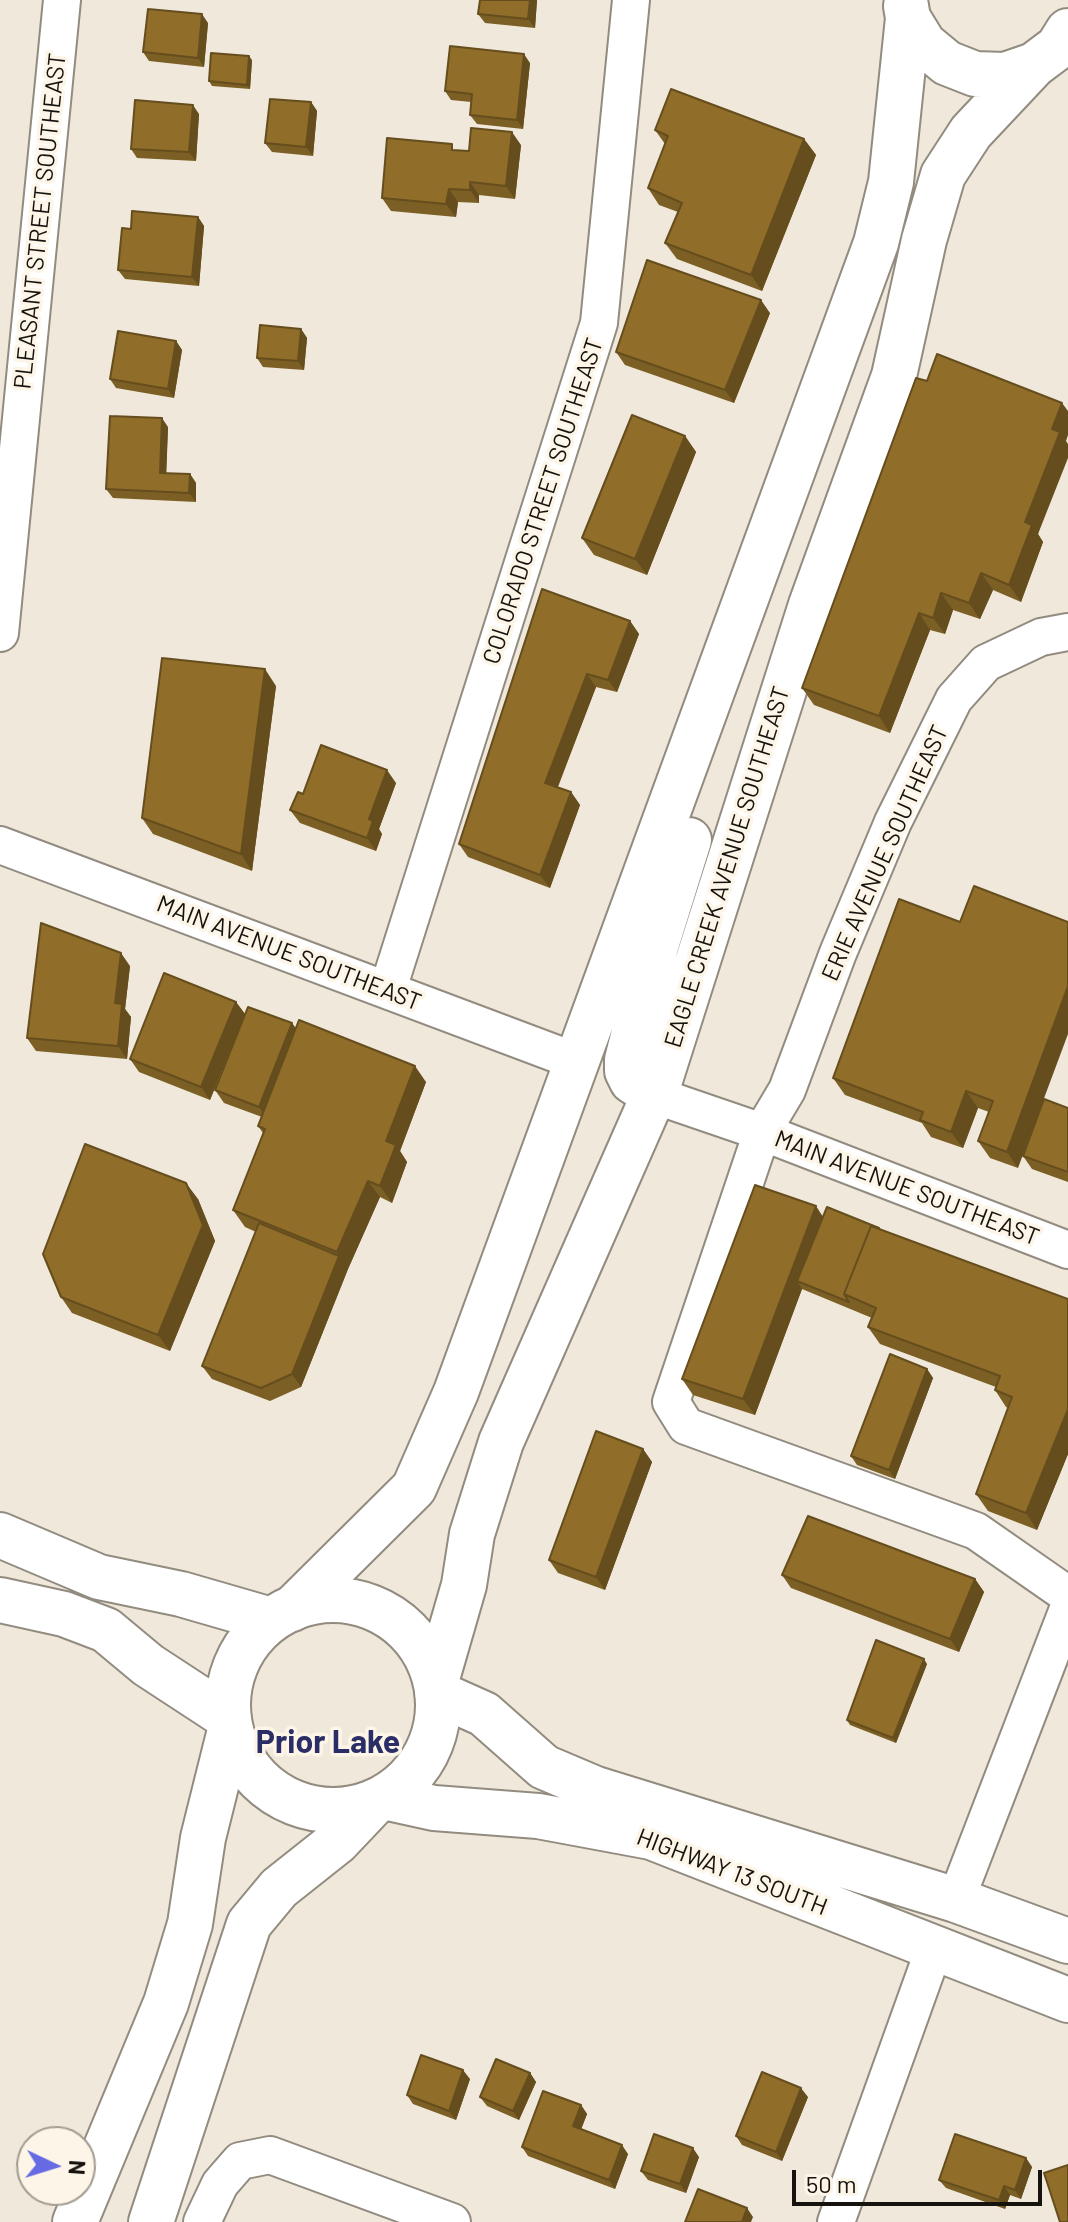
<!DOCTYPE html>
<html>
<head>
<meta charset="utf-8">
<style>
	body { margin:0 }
	#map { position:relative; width:1068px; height:2222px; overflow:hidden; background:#f0e8db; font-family:Barlow,sans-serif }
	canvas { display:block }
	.north { position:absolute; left:16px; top:2126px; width:80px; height:80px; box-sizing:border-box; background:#fdf6e8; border:2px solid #a19b91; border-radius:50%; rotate:94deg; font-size:22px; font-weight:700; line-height:32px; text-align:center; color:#16130f }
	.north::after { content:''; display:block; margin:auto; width:28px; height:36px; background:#666ae3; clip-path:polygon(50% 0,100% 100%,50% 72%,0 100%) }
	.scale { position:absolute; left:792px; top:2170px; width:250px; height:36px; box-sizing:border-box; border:4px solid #16130f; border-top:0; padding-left:10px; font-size:24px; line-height:28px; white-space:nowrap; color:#16130f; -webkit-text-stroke:6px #fdf6e8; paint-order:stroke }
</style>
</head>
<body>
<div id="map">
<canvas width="1068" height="2222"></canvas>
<div class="north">N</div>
<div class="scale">50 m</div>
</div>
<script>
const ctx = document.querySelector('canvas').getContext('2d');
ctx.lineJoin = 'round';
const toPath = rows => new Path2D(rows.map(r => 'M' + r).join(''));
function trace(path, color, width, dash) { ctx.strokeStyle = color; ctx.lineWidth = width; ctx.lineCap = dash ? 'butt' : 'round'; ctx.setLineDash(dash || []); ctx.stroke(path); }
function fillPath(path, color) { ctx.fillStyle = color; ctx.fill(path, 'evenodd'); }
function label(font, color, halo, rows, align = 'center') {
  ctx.font = font + ' Barlow,sans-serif'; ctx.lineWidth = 7; ctx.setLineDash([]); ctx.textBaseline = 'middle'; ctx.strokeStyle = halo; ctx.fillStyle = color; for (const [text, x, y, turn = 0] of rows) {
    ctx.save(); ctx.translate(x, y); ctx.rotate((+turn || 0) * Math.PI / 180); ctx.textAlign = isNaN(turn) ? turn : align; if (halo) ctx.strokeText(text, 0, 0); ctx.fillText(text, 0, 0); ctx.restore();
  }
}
const street = toPath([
	[1068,632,1041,637,986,663,954,699,893,822,838,953,787,1090,762,1132,671,1402,686,1426,976,1531,1068,1595],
	[0,633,62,0],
	[0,845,578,1062],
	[388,989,599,323,631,0],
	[654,1095,762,1132,1068,1250],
	[956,1900,1068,1609],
	[202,2222,220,2184,240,2161,270,2155,452,2222],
	[836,2222,934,1949]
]);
const secondary = toPath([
	[906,6,908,18,924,44,947,63,975,74,1005,75,1034,65,1058,47,1068,31],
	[654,1095,632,1081,627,1071,627,1060,656,946,689,840],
	[292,1609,414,1488,456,1392,876,243,891,182,908,18],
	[436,1682,464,1585,472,1534,501,1442,659,1083,811,605,894,376,924,240,943,175,971,132,1034,65],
	[75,2222,166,2003,190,1924,203,1838,230,1730],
	[151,2222,249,1924,279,1888,337,1842,374,1803]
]);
const primary = toPath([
	[0,1535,99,1577,181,1594,271,1620],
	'228 1705a105 105 0 1 1 210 0a105 105 0 1 1-210 0Z',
	[0,1600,64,1614,106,1630,148,1665,229,1718],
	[437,1693,484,1714,544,1767,596,1789,956,1900,1068,1941],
	[384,1797,434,1808,538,1816,651,1837,1068,2000]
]);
trace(street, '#928b7f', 40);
trace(secondary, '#928b7f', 48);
trace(primary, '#928b7f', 48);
trace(street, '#fff', 36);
trace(secondary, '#fff', 44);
trace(primary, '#fff', 44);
fillPath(toPath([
	[537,0,535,28,485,23,478,14],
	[208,23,204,67,149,61,143,52],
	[252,60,250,89,212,86,209,81],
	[530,63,523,129,477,124,470,115,471,102,451,100,445,91],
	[311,102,317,111,313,156,272,152,265,143],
	[199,114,196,161,137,158,131,149],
	[655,130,804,139,816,155,762,291,677,259,665,243,678,212,659,205,648,188,665,144],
	[521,145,515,199,479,195,479,203,458,202,456,217,391,211,382,198,456,150,469,151],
	[198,217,204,226,199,286,125,279,118,270,131,229],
	[770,313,734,403,625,365,616,352],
	[301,329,307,338,304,370,263,367,257,358],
	[176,341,182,350,174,398,116,388,110,379],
	[168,427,166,473,190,474,196,483,196,502,113,498,106,489],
	[685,436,696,452,647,575,594,555,582,538],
	[1066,441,1038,534,1043,542,1021,602,993,590,980,619,953,610,945,634,930,630,890,733,814,705,802,688],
	[542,589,630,621,639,634,617,692,596,687,558,787,571,792,580,805,550,888,468,857,459,844],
	[276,686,252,871,153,834,142,818],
	[396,783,379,829,382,834,376,851,300,823,290,810,303,794],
	[960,922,1018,1168,990,1158,978,1141,989,1112,978,1108,963,1148,931,1137,922,1123,845,1095,833,1078],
	[130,966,125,1009,131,1017,127,1059,36,1051,27,1038],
	[236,1002,245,1014,292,1023,296,1029,426,1082,400,1151,407,1162,392,1203,380,1197,348,1269,301,1387,270,1401,212,1379,202,1366,256,1232,245,1227,233,1210,263,1133,258,1126,262,1117,224,1103,215,1090,240,1026,210,1100,139,1072,130,1059],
	[1068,1108,1068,1182,1032,1169,1023,1156],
	[198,1199,215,1241,170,1351,72,1313,61,1297],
	[823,1216,880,1229,1068,1299,1068,1454,1037,1530,988,1511,976,1494,1008,1408,1006,1407,995,1390,996,1387,880,1344,868,1327,872,1318,802,1289,755,1415,693,1395,682,1379],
	[927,1369,933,1378,895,1479,857,1465,851,1456],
	[643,1449,652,1462,605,1590,558,1573,549,1560],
	[782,1575,975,1579,984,1592,959,1652,791,1588],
	[927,1664,896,1743,850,1725,847,1720],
	[530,2073,536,2082,519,2120,487,2106,480,2097],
	[470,2079,456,2120,413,2104,407,2095],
	[808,2097,782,2161,742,2145,736,2136],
	[581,2105,587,2114,581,2129,628,2154,615,2189,528,2156,522,2147],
	[699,2157,686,2193,648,2180,641,2171],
	[1026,2158,1032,2167,1021,2199,1010,2195,1005,2209,946,2188,939,2180]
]), '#7c5f24');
fillPath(toPath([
	[530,0,537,0,535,28,528,19],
	[202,14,208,23,204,67,198,58],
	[524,54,530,63,523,129,517,120],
	[249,56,252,60,250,89,247,85],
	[311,102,317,111,313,156,306,147],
	[193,105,199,114,196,161,189,152],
	[512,132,521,145,515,199,506,186],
	[804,139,816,155,762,291,751,275],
	[470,182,479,195,479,203,470,190],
	[449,189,458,202,456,217,446,204],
	[198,217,204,226,199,286,192,277],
	[761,300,770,313,734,403,725,390],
	[301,329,307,338,304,370,298,361],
	[176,341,182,350,174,398,168,389],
	[1062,403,1068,411,1068,435,1066,441,1068,444,1068,458,1038,534,1043,542,1021,602,1009,585,1025,522,1052,429],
	[162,418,168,427,166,482,160,473],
	[685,436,696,452,647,575,635,559],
	[190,474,196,483,196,502,189,493],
	[981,573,993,590,980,619,969,603],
	[941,593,953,610,945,634,933,618],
	[919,613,930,630,890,733,879,716],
	[630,621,639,634,617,692,608,680],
	[265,669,276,686,252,871,241,854],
	[587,674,596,687,554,796,545,783],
	[387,770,396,783,379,829,382,834,376,851,367,838,369,819],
	[571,792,580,805,550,888,540,875],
	[121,953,130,966,125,1009,131,1017,127,1059,118,1046,115,1003],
	[1068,986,1068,1034,1018,1168,1007,1152],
	[236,1002,245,1014,210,1100,201,1087],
	[292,1023,301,1036,268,1120,259,1107],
	[415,1066,426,1082,400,1151,407,1162,392,1203,380,1186,386,1141],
	[966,1091,978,1108,963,1148,951,1132],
	[368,1181,380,1197,348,1269,301,1387,292,1374,339,1256,337,1252],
	[186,1183,198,1199,215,1241,170,1351,158,1335],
	[816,1206,827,1223,797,1281,802,1289,755,1415,743,1399],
	[927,1369,933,1378,895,1479,889,1470],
	[1068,1409,1068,1454,1037,1530,1026,1513],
	[643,1449,652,1462,605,1590,596,1577],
	[975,1579,984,1592,959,1652,950,1639],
	[924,1659,927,1664,896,1743,893,1738],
	[463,2070,470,2079,456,2120,449,2111],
	[530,2073,536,2082,519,2120,513,2111],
	[801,2088,808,2097,782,2161,776,2152],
	[581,2105,587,2114,579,2135,573,2126],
	[622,2145,628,2154,615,2189,609,2180],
	[693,2148,699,2157,686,2193,680,2184],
	[1026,2158,1032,2167,1021,2199,1015,2190],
	[1004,2186,1010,2195,1005,2209,999,2200],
	[747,2208,753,2217,751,2222,742,2222]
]), '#654d1d');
const building = toPath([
	[480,0,530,0,528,19,478,14,480,0],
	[148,9,202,14,198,58,143,52,148,9],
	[450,46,524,54,517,120,470,115,472,94,445,91,450,46],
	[211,53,249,56,247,85,209,81,211,53],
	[671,89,804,139,751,275,665,243,682,203,648,188,668,136,655,130,671,89],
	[270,99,311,102,306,147,265,143,270,99],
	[135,100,193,105,189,152,131,149,135,100],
	[471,128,512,132,506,186,470,182,470,190,449,189,446,204,382,198,387,138,452,144,452,150,469,151,471,128],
	[132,211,198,217,192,277,118,270,122,228,131,229,132,211],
	[647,260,761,300,725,390,616,352,647,260],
	[260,325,301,329,298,361,257,358,260,325],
	[118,331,176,341,168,389,110,379,118,331],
	[937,354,1062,403,1052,429,1060,432,1025,522,1032,525,1009,585,981,573,969,603,941,593,933,618,919,613,879,716,802,688,916,378,927,381,937,354],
	[632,415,685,436,635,559,582,538,632,415],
	[110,416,162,418,160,473,190,474,189,493,106,489,110,416],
	[542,589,630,621,608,680,587,674,545,783,571,792,540,875,459,844,542,589],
	[162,658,265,669,241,854,142,818,162,658],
	[321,745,387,770,369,819,373,821,367,838,290,810,298,792,303,794,321,745],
	[974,886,1068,922,1068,986,1007,1152,978,1141,993,1101,966,1091,951,1132,920,1120,923,1112,833,1078,899,899,960,922,974,886],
	[41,923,121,953,115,1003,122,1004,118,1046,27,1038,41,923],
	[164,973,236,1002,201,1087,130,1059,164,973],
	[248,1007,292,1023,259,1107,215,1090,248,1007],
	[299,1020,415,1066,386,1141,396,1145,380,1186,368,1181,337,1252,233,1210,265,1129,258,1126,299,1020],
	[1044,1099,1068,1108,1068,1172,1023,1156,1044,1099],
	[85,1144,186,1183,203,1225,158,1335,61,1297,43,1254,85,1144],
	[755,1185,816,1206,743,1399,682,1379,755,1185],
	[827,1207,879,1228,871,1226,844,1294,849,1302,797,1281,827,1207],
	[259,1223,339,1256,292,1374,261,1388,202,1366,259,1223],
	[871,1226,1068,1299,1068,1409,1026,1513,976,1494,1012,1397,995,1390,1000,1376,868,1327,876,1308,844,1294,871,1226],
	[890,1354,927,1369,889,1470,851,1456,890,1354],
	[596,1431,643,1449,596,1577,549,1560,596,1431],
	[808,1516,975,1579,950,1639,782,1575,808,1516],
	[876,1640,924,1659,893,1738,847,1720,876,1640],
	[421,2055,463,2070,449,2111,407,2095,421,2055],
	[496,2059,530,2073,513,2111,480,2097,496,2059],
	[762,2072,801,2088,776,2152,736,2136,762,2072],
	[543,2091,581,2105,573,2126,622,2145,609,2180,522,2147,543,2091],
	[654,2134,693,2148,680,2184,641,2171,654,2134],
	[955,2134,1026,2158,1015,2190,1004,2186,999,2200,939,2180,955,2134],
	[1068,2165,1068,2222,1060,2222,1044,2173,1068,2165],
	[698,2189,747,2208,742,2222,685,2222,698,2189]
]);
fillPath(building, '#906e2a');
trace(building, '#654d1d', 2);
label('24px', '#16130f', '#fdf6e8', [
	["PLEASANT STREET SOUTHEAST",40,221,-84],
	["COLORADO STREET SOUTHEAST",543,501,-72],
	["ERIE AVENUE SOUTHEAST",885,853,-66],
	["EAGLE CREEK AVENUE SOUTHEAST",727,867,-73],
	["MAIN AVENUE SOUTHEAST",289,953,21],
	["MAIN AVENUE SOUTHEAST",907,1188,21],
	["HIGHWAY 13 SOUTH",732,1872,21]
]);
label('bold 32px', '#2b2d67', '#fdf6e8', [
	["Prior Lake",328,1742]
]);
</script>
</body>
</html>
